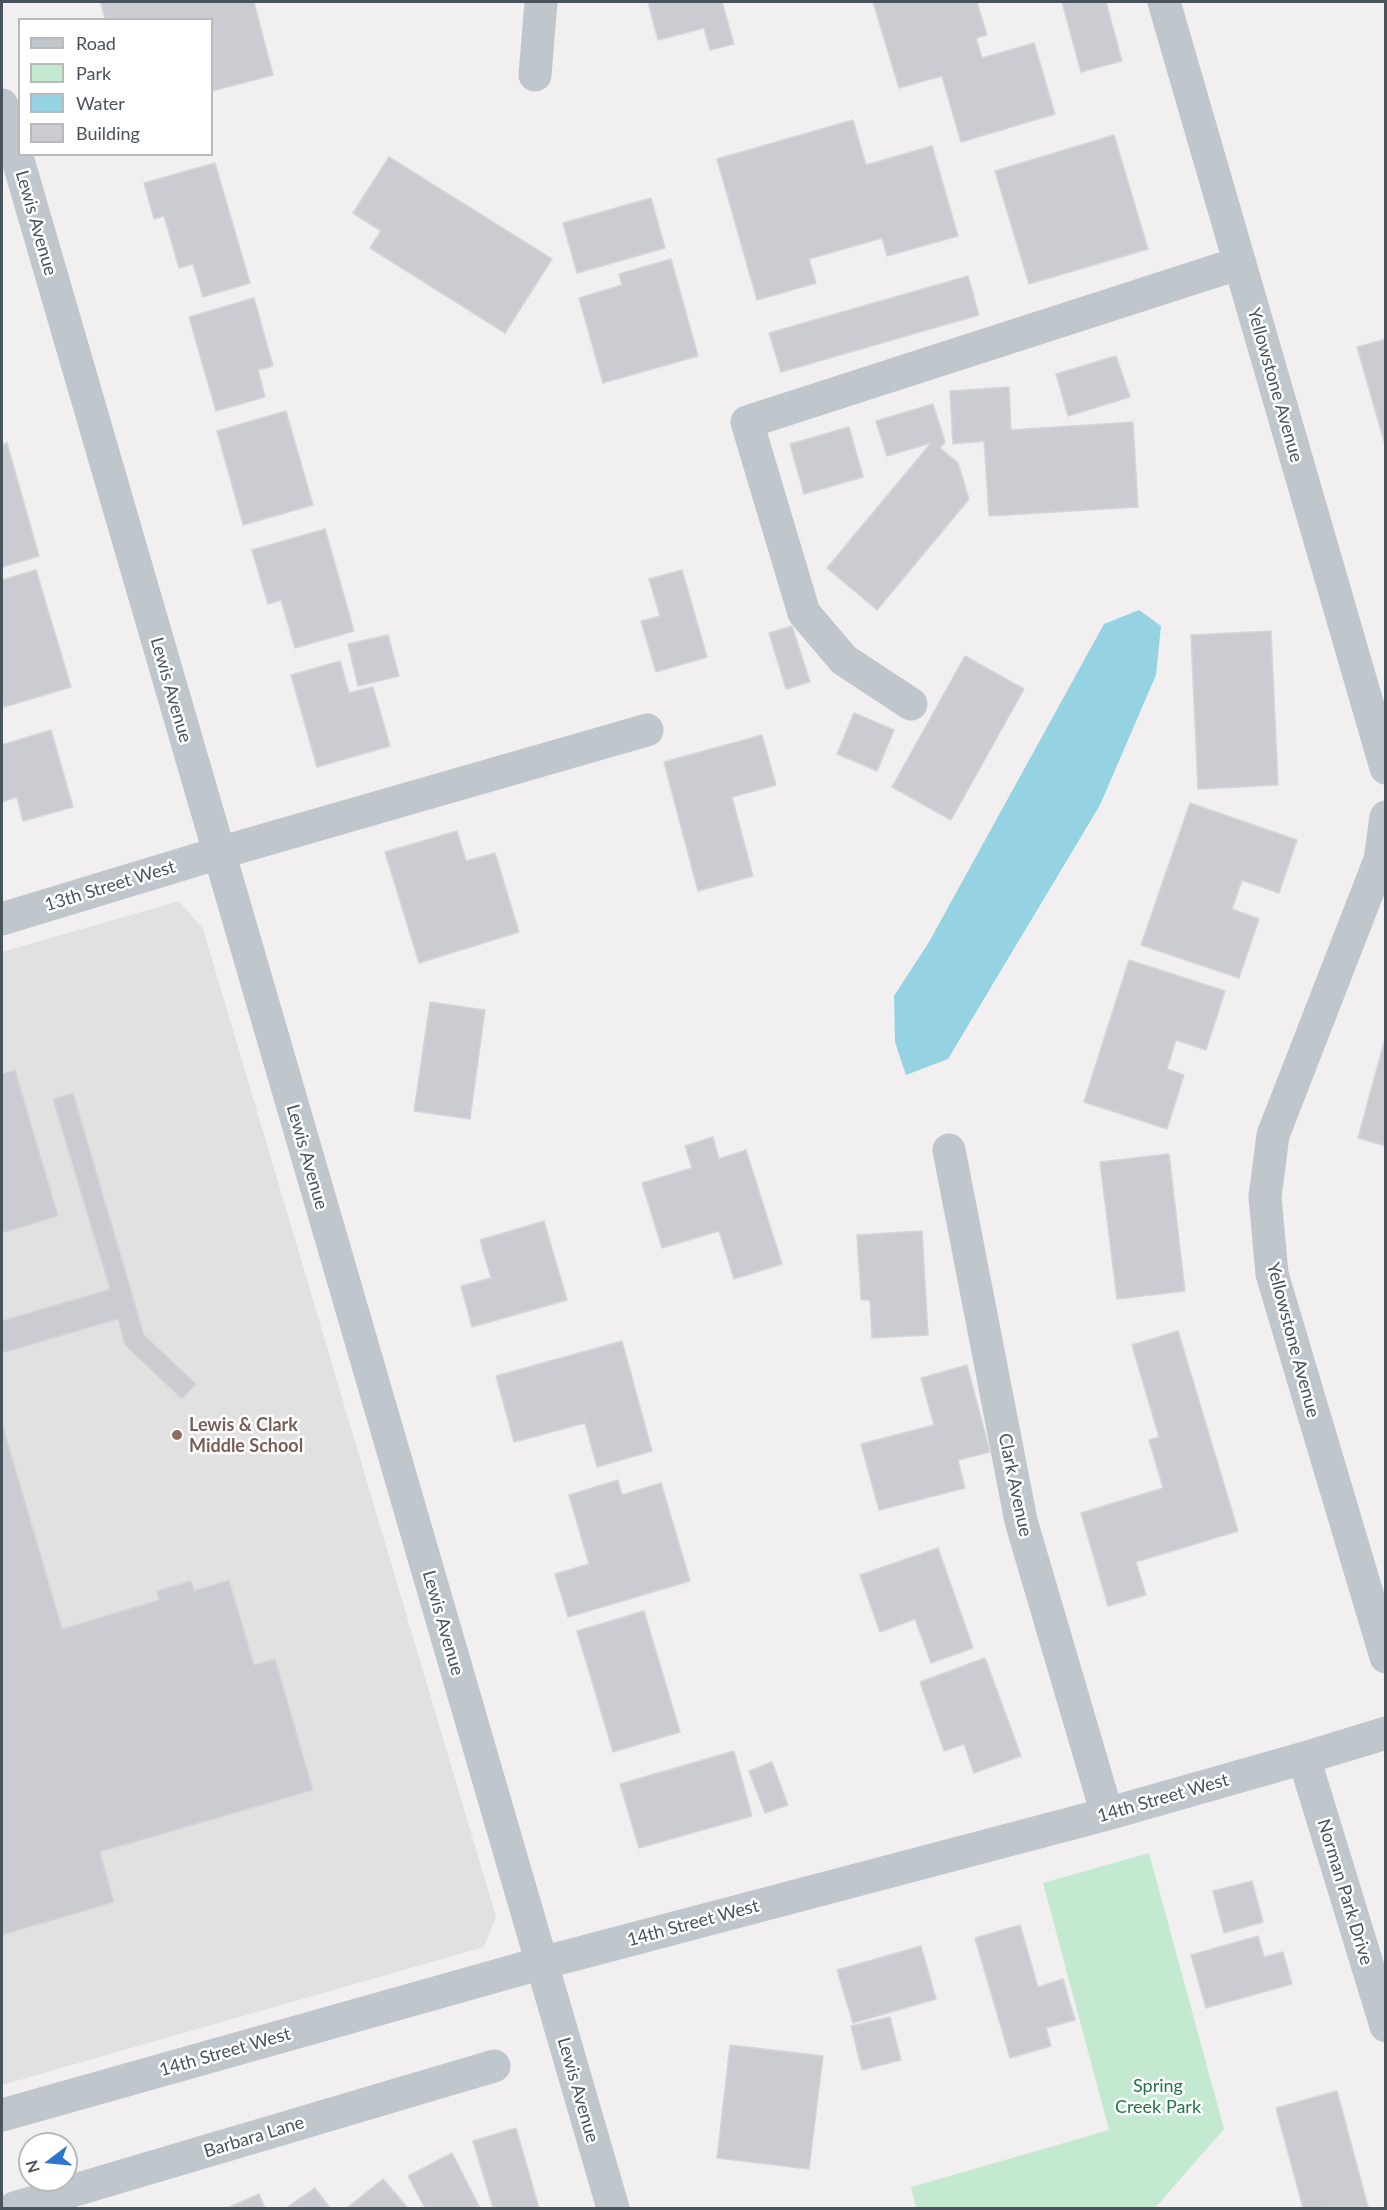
<!DOCTYPE html>
<html>
<head>
<meta charset="utf-8">
<style>
	body { margin:0 }
	#map { position:relative; width:1387px; height:2210px; overflow:hidden; background:#f1efef; font-family:Lato,sans-serif }
	canvas { display:block }
	.frame { position:absolute; inset:0; border:3px solid #49535b; pointer-events:none }
	.legend { position:absolute; left:18px; top:18px; width:195px; height:138px; box-sizing:border-box; background:#fff; border:2px solid #b6babd; margin:0; padding:8px 10px; list-style:none; font-size:18px; color:#49535b }
	.legend li { display:flex; align-items:center; gap:12px; height:30px }
	.legend b { width:30px; border:2px solid #b6babd }
	.north { position:absolute; left:18px; top:2132px; width:60px; height:60px; box-sizing:border-box; background:#fff; border:2px solid #b6babd; border-radius:50%; rotate:254deg; font-size:16px; font-weight:700; line-height:24px; text-align:center; color:#49535b }
	.north::after { content:''; display:block; margin:auto; width:21px; height:27px; background:#2d75ce; clip-path:polygon(50% 0,100% 100%,50% 72%,0 100%) }
</style>
</head>
<body>
<div id="map">
<canvas width="1387" height="2210"></canvas>
<div class="frame"></div>
<ul class="legend">
<li><b style="height:8px;background:#bfc7cc"></b>Road</li>
<li><b style="height:16px;background:#c3ead1"></b>Park</li>
<li><b style="height:16px;background:#95d3e2"></b>Water</li>
<li><b style="height:16px;background:#caccd1"></b>Building</li>
</ul>
<div class="north">N</div>
</div>
<script>
const ctx = document.querySelector('canvas').getContext('2d');
ctx.lineJoin = 'round';
function fillPath(path, color) { ctx.fillStyle = color; ctx.fill(path, 'evenodd'); }
const toPath = rows => new Path2D(rows.map(r => 'M' + r).join(''));
function trace(path, color, width, dash) { ctx.strokeStyle = color; ctx.lineWidth = width; ctx.lineCap = dash ? 'butt' : 'round'; ctx.setLineDash(dash || []); ctx.stroke(path); }
function label(font, color, halo, rows, align = 'center') {
  ctx.font = font + ' Lato,sans-serif'; ctx.lineWidth = 5; ctx.setLineDash([]); ctx.textBaseline = 'middle'; ctx.strokeStyle = halo; ctx.fillStyle = color; for (const [text, x, y, turn = 0] of rows) {
    ctx.save(); ctx.translate(x, y); ctx.rotate((+turn || 0) * Math.PI / 180); ctx.textAlign = isNaN(turn) ? turn : align; if (halo) ctx.strokeText(text, 0, 0); ctx.fillText(text, 0, 0); ctx.restore();
  }
}
fillPath(toPath([
	[179,901,203,929,496,1917,484,1947,2,2085,2,952]
]), '#e2e1e1');
fillPath(toPath([
	[1149,1853,1224,2129,1155,2208,916,2208,911,2187,1109,2130,1043,1883]
]), '#c3ead1');
fillPath(toPath([
	[1139,610,1161,626,1156,675,1100,805,948,1059,906,1075,895,1042,894,996,929,942,1104,624]
]), '#95d3e2');
const building = toPath([
	[107,2,254,2,273,75,212,91,212,20,105,20,101,3,107,2],
	[648,2,722,2,734,44,710,50,704,28,658,40,648,2],
	[873,2,977,2,987,35,976,38,982,58,1034,43,1055,114,961,142,942,76,899,88,873,2],
	[1062,2,1106,2,1122,61,1081,72,1062,2],
	[853,120,866,165,932,146,958,236,887,256,882,238,809,259,816,283,757,300,717,159,853,120],
	[1114,135,1148,249,1029,284,995,171,1114,135],
	[389,157,552,259,505,333,370,248,381,231,353,213,389,157],
	[215,163,250,283,203,297,193,264,179,268,164,216,154,219,144,183,215,163],
	[651,198,665,248,577,273,563,223,651,198],
	[671,259,698,356,603,383,579,298,622,285,619,274,671,259],
	[968,276,979,315,781,372,769,333,968,276],
	[254,298,273,366,258,370,265,397,216,411,189,317,254,298],
	[1386,339,1386,448,1357,347,1386,339],
	[1116,356,1130,397,1068,416,1056,374,1116,356],
	[1009,387,1011,430,1133,422,1138,507,989,516,984,441,953,444,950,391,1009,387],
	[933,404,945,442,940,448,958,463,969,499,877,610,827,568,931,443,887,456,876,421,933,404],
	[286,411,313,505,243,525,217,431,286,411],
	[849,427,863,477,804,494,790,444,849,427],
	[7,443,39,556,2,567,2,445,7,443],
	[325,529,354,631,295,648,281,600,268,604,252,550,325,529],
	[36,570,71,687,4,707,2,698,2,580,36,570],
	[682,570,707,657,656,672,641,621,660,616,649,579,682,570],
	[792,626,810,682,786,689,769,633,792,626],
	[1271,631,1278,785,1198,789,1191,635,1271,631],
	[388,635,399,676,358,686,348,644,388,635],
	[965,656,1024,689,951,820,892,787,965,656],
	[340,661,349,693,373,687,390,746,317,767,291,675,340,661],
	[854,713,894,730,877,771,837,754,854,713],
	[51,730,73,807,23,821,17,797,2,802,2,745,51,730],
	[762,735,776,785,732,797,753,876,698,891,664,762,762,735],
	[1190,803,1297,840,1279,893,1242,880,1232,909,1259,919,1239,978,1141,945,1190,803],
	[457,831,466,861,495,853,519,932,419,963,385,852,457,831],
	[1129,960,1225,991,1206,1050,1176,1040,1167,1069,1184,1075,1167,1129,1084,1102,1129,960],
	[430,1002,485,1010,470,1119,414,1111,430,1002],
	[1386,1035,1386,1146,1358,1138,1386,1035],
	[15,1070,58,1216,2,1233,2,1074,15,1070],
	[73,1093,144,1335,196,1384,182,1399,125,1345,118,1319,2,1353,2,1321,110,1289,53,1099,73,1093],
	[713,1137,719,1159,746,1150,782,1264,734,1279,719,1231,662,1248,642,1183,692,1168,685,1146,713,1137],
	[1169,1154,1185,1291,1117,1299,1100,1162,1169,1154],
	[544,1221,567,1300,472,1327,461,1286,491,1278,480,1240,544,1221],
	[922,1231,928,1335,872,1338,870,1300,861,1300,857,1235,922,1231],
	[1178,1331,1238,1531,1136,1562,1146,1595,1108,1606,1081,1513,1163,1488,1149,1440,1159,1437,1132,1345,1178,1331],
	[622,1341,652,1451,597,1467,585,1423,514,1442,496,1376,622,1341],
	[967,1365,990,1452,958,1460,965,1488,879,1510,861,1444,934,1425,921,1378,967,1365],
	[2,1423,62,1629,159,1600,157,1591,191,1581,194,1591,229,1580,254,1665,275,1659,313,1790,100,1852,114,1902,2,1935,2,1423],
	[618,1480,622,1495,661,1483,690,1581,568,1617,555,1574,589,1564,569,1495,618,1480],
	[938,1548,973,1648,931,1663,915,1619,880,1632,860,1575,938,1548],
	[644,1611,680,1732,613,1752,577,1631,644,1611],
	[985,1658,1021,1756,974,1773,964,1744,944,1751,920,1682,985,1658],
	[734,1751,752,1816,639,1848,620,1784,734,1751],
	[772,1762,788,1805,765,1813,749,1771,772,1762],
	[1252,1881,1263,1922,1224,1933,1213,1891,1252,1881],
	[1020,1925,1038,1987,1063,1979,1075,2020,1046,2028,1051,2046,1010,2058,975,1938,1020,1925],
	[1258,1936,1264,1957,1283,1952,1292,1984,1206,2008,1191,1955,1258,1936],
	[921,1946,936,1999,853,2023,837,1970,921,1946],
	[890,2017,901,2060,862,2070,851,2026,890,2017],
	[730,2045,823,2056,809,2169,717,2158,730,2045],
	[1337,2091,1368,2207,1303,2208,1276,2108,1337,2091],
	[516,2128,539,2208,493,2208,473,2141,516,2128],
	[452,2153,480,2208,425,2208,408,2176,452,2153],
	[383,2179,408,2208,347,2208,383,2179],
	[315,2188,330,2208,286,2208,315,2188],
	[259,2194,265,2208,227,2208,259,2194]
]);
fillPath(building, '#caccd1');
trace(building, '#d4d6da', 1.5);
trace(toPath([
	[1164,2,1386,768],
	[535,75,541,2],
	[2,105,613,2208],
	[911,704,844,660,804,613,747,422,1240,263],
	[1386,817,1380,860,1273,1135,1265,1197,1272,1274,1386,1657],
	[2,919,219,853,647,730],
	[949,1150,1021,1521,1107,1814],
	[1304,1758,1386,2026],
	[2,2115,542,1963,1107,1814,1304,1758,1386,1733],
	[14,2208,494,2066]
]), '#bfc7cc', 33);
for (const [x, y, r, color] of [
	[177,1435,6,"#8d6e63"]
]) { const dot = new Path2D(); dot.arc(x, y, r, 0, 2 * Math.PI); ctx.fillStyle = color; ctx.fill(dot); trace(dot, '#fff', 2); }
label('18px', '#49535b', '#fff', [
	["Lewis Avenue",36,223,74],
	["Yellowstone Avenue",1275,385,74],
	["Lewis Avenue",171,690,74],
	["13th Street West",110,886,-17],
	["Lewis Avenue",307,1157,74],
	["Yellowstone Avenue",1293,1340,75],
	["Clark Avenue",1015,1485,78],
	["Lewis Avenue",443,1623,74],
	["14th Street West",1163,1798,-16],
	["Norman Park Drive",1345,1892,73],
	["14th Street West",693,1923,-15],
	["14th Street West",225,2052,-16],
	["Lewis Avenue",578,2090,74],
	["Barbara Lane",254,2137,-17]
]);
label('bold 18px', '#785e54', '#fff', [
	["Lewis & Clark",189,1425],
	["Middle School",189,1446]
], 'left');
label('18px', '#22744a', '#fff', [
	["Spring",1158,2086],
	["Creek Park",1158,2107]
]);
</script>
</body>
</html>
